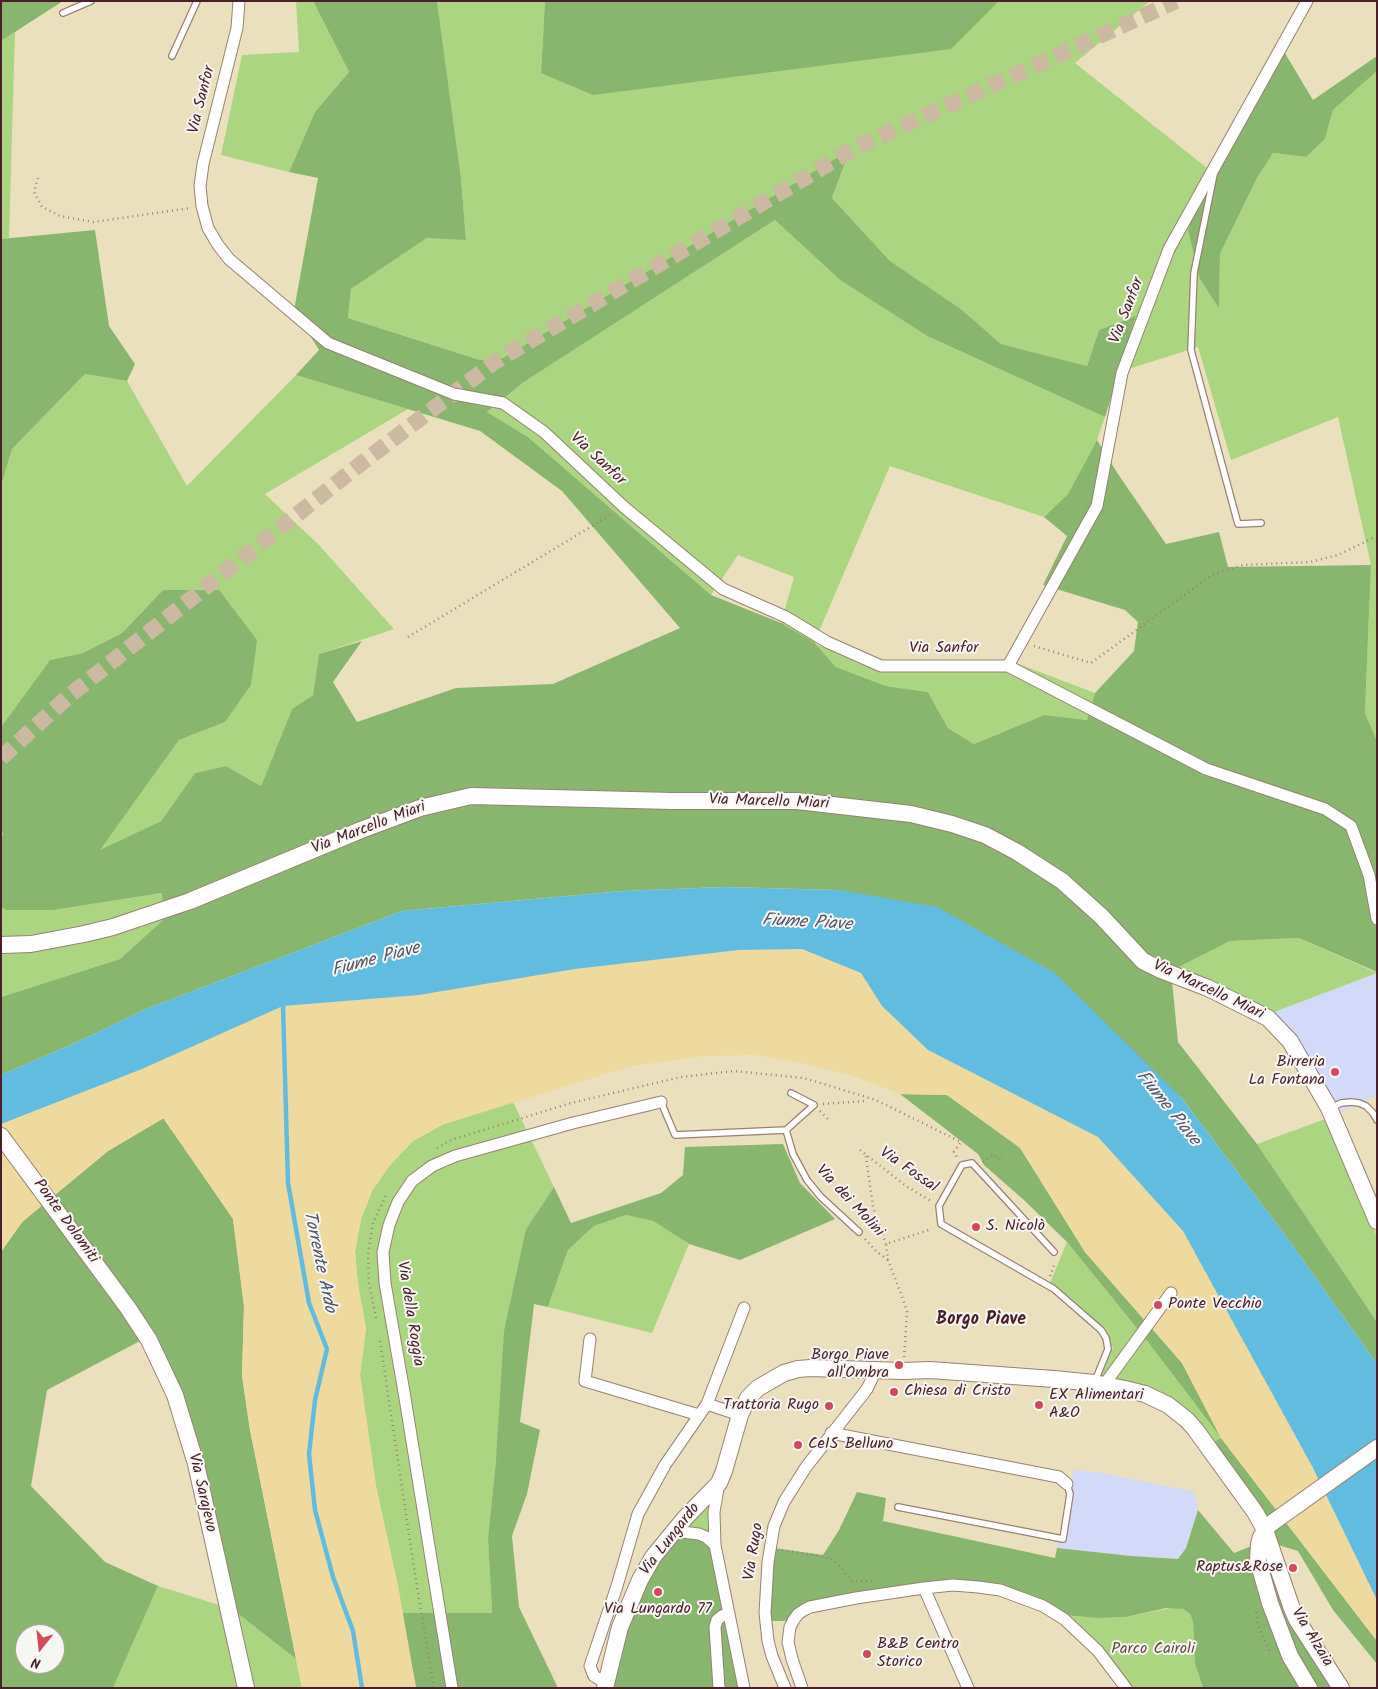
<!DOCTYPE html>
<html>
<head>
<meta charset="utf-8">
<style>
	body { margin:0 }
	#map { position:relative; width:1378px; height:1689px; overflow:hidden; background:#ebe0be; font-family:Kalam,sans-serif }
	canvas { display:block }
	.frame { position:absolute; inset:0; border:2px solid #4a1f2b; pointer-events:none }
	.north { position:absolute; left:15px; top:1624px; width:50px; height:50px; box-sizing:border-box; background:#f6f6f2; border:1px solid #b1a0a2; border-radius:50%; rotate:196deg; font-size:14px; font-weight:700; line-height:20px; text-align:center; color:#4a1f2b }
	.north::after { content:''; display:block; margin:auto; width:18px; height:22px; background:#d1495b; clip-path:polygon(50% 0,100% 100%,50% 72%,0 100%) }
</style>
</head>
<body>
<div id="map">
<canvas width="1378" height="1689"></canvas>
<div class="frame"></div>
<div class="north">N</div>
</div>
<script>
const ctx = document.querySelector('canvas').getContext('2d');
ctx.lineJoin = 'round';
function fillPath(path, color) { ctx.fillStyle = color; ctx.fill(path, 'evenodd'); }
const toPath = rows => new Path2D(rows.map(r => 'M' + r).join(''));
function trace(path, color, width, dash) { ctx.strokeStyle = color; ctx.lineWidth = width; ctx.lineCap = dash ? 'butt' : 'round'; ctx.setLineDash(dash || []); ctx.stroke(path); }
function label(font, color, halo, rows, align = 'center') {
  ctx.font = font + ' Kalam,sans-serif'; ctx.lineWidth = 4; ctx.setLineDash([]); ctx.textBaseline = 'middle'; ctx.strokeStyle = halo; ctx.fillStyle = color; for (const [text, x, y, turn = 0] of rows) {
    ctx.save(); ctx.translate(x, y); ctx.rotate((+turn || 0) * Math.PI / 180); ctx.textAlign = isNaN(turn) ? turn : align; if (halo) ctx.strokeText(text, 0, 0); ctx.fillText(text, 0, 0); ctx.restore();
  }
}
fillPath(toPath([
	[1377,973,1377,1095,1328,1118,1269,1014],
	[1074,1470,1096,1472,1191,1491,1195,1495,1198,1510,1186,1548,1178,1559,1131,1556,1057,1548]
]), '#d3d9f9');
fillPath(toPath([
	[296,1,313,1,349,72,315,112,289,172,221,155,242,55,299,52],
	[437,1,545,1,541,73,999,1,1150,1,1075,63,1207,168,1188,230,1219,307,1220,254,1257,178,1273,153,1306,157,1325,139,1333,110,1377,71,1377,741,1365,713,1371,565,1338,417,1231,460,1198,347,1119,372,1136,317,1099,330,1087,366,1001,344,961,309,890,261,832,198,850,151,503,358,480,360,348,318,351,289,427,238,466,239,461,178],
	[15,32,9,238,1,239,1,41],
	[775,220,840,280,927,336,1105,417,1097,440,1068,494,1044,517,890,466,814,643,875,670,1016,663,1095,693,1087,720,1044,715,974,744,948,728,928,692,886,686,836,667,814,642,781,623,794,577,738,555,711,595,528,437,487,412,524,382],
	[85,374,127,381,187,486,296,375,408,409,265,494,319,545,394,629,319,654,313,695,292,709,261,786,226,766,195,773,161,821,99,851,179,740,225,722,163,590,122,633,83,653,50,660,1,727,1,486,12,449],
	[162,893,163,920,120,959,1,997,1,907,6,910,54,910],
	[1299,938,1377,973,1269,1014,1171,971,1230,941],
	[513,1102,554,1187,526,1229,496,1460,488,1538,492,1613,402,1613,376,1486,360,1375,366,1328,358,1285,355,1252,361,1219,372,1191,390,1165,413,1141,444,1124],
	[1328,1118,1377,1237,1377,1322,1257,1144],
	[626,1215,653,1221,689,1244,652,1333,548,1307,568,1250,594,1226],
	[1067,1242,1148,1342,1221,1438,1210,1444,1174,1403,1098,1381,1113,1347,1050,1283],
	[723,1485,711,1535,673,1536],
	[158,1586,232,1609,296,1659,302,1688,113,1688],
	[1175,1607,1183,1609,1190,1614,1193,1621,1195,1664,1203,1688,1125,1688,1064,1615,1097,1618,1126,1617]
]), '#acd581');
fillPath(toPath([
	[1,1,63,1,1,41],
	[313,1,437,1,461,178,466,240,427,238,351,289,348,318,480,360,503,358,850,150,832,198,890,261,961,309,1001,344,1087,366,1099,330,1136,316,1105,417,927,336,840,280,775,220,524,382,487,412,528,437,711,595,781,623,814,642,836,667,886,686,928,692,948,728,974,744,1044,715,1087,720,1095,693,1134,651,1138,622,1125,610,1043,585,1067,536,1044,517,1068,494,1097,440,1118,474,1166,544,1219,532,1228,567,1371,565,1365,713,1377,741,1377,972,1299,938,1230,941,1171,971,1178,1042,1257,1144,1377,1322,1377,1364,1288,1239,1181,1097,839,890,723,887,623,891,402,911,146,1009,75,1043,1,1075,1,997,120,959,163,920,162,893,54,910,6,910,1,907,1,841,3,833,1,832,1,727,50,660,83,653,122,633,163,590,219,590,257,640,251,685,225,722,179,740,100,850,161,821,195,773,226,766,261,786,292,709,313,695,319,654,362,641,333,682,357,722,456,688,553,684,680,628,562,491,480,431,296,375,319,350,294,310,318,178,289,172,315,112,349,72],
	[545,1,999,1,951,49,593,95,541,73],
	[1280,45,1313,100,1377,56,1377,71,1333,110,1325,139,1306,157,1273,153,1257,178,1220,254,1219,308,1200,279,1188,230,1207,168],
	[95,230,109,326,135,364,127,381,85,374,12,449,1,486,1,239],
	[900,1094,947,1095,1020,1147,1085,1252,1182,1363,1221,1438,1377,1641,1377,1664,1333,1610,1298,1551,1265,1541,1336,1688,1203,1688,1195,1664,1193,1621,1190,1614,1183,1609,1166,1608,1126,1617,1097,1618,1064,1615,988,1585,922,1588,822,1599,785,1621,762,1621,767,1547,823,1555,839,1530,857,1492,886,1498,883,1521,1055,1558,1057,1548,1131,1556,1178,1559,1186,1548,1198,1510,1234,1553,1264,1541,1210,1444,1221,1438,1148,1342,1067,1242,1025,1201,984,1165,978,1154],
	[164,1118,233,1219,244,1306,242,1376,250,1430,296,1659,232,1609,182,1395,155,1333,47,1390,31,1486,105,1562,158,1586,113,1688,1,1688,1,1252,22,1222,108,1151],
	[25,1634,55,1634,55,1664,25,1664],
	[783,1144,800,1183,835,1219,740,1260,689,1244,653,1221,626,1215,594,1226,568,1250,548,1307,534,1304,520,1422,540,1430,527,1494,512,1536,519,1607,558,1688,416,1688,402,1613,492,1613,488,1538,496,1460,504,1331,526,1229,554,1187,571,1223,661,1193,683,1175,685,1147],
	[711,1535,742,1688,604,1688,613,1647,673,1536]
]), '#89b66f');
fillPath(toPath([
	[802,949,861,973,882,1006,928,1050,1098,1137,1183,1231,1313,1468,1377,1600,1377,1641,1221,1438,1182,1363,1085,1252,1020,1148,947,1095,900,1094,850,1075,796,1062,755,1055,705,1056,632,1066,444,1124,413,1141,390,1165,372,1191,361,1219,355,1252,358,1285,366,1328,360,1375,376,1486,398,1585,416,1688,302,1688,250,1430,242,1376,244,1306,233,1219,163,1118,108,1151,22,1222,1,1252,1,1124,142,1069,283,1006,419,995,575,969,739,950]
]), '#eeda9e');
fillPath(toPath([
	[723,887,839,890,937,907,1055,973,1181,1097,1288,1239,1377,1364,1377,1600,1313,1468,1183,1231,1098,1137,928,1050,882,1006,861,973,802,949,739,950,575,969,419,995,283,1006,142,1069,1,1124,1,1075,75,1043,146,1009,402,911,623,891]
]), '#62bce0');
trace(toPath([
	[279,1003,283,1006,288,1183,309,1303,327,1349,315,1400,309,1454,315,1510,333,1577,353,1631,362,1688]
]), '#62bce0', 4.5);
trace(toPath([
	[1,758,70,695,363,462,496,361,857,147,1176,1]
]), '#cbb9a1', 16, [16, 8]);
const lane = toPath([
	[63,13,91,1],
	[172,56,197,1],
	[1214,174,1194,273,1191,350,1238,524,1261,523],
	[661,1102,675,1135,786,1130,814,1105,791,1093],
	[1331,1108,1341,1103,1351,1102,1359,1103,1366,1106,1373,1113,1377,1120],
	[786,1130,793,1154,807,1180,821,1197,859,1232],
	[1054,1252,972,1163,962,1165,939,1206,941,1224,1054,1289,1101,1330,1106,1338,1108,1349,1095,1381],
	[898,1507,1063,1539,1070,1494,1067,1484]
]);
const street = toPath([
	[239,1,237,28,203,164,200,186,202,206,208,228,218,245,229,259,328,343,454,394,503,403,544,432,624,507,723,589,786,617,827,642,881,666,1008,666,1206,769,1325,809,1351,826,1369,875,1377,919],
	[1008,666,1097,506,1122,373,1169,249,1307,1],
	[590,1339,585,1381,699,1415],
	[1104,1385,1171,1293],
	[740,1415,707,1404,744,1308],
	[831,1433,1059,1477,1067,1484],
	[719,1483,714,1512,715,1545,744,1688],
	[672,1533,682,1532,699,1534,706,1537,715,1545],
	[924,1588,968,1688],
	[606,1683,594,1676,590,1666,617,1586,638,1514,665,1465,707,1404],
	[452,1688,404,1392,385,1283,383,1252,389,1225,398,1202,412,1181,432,1166,455,1156,573,1123,661,1102],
	[719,1688,715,1627,717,1620,722,1616,729,1613],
	[785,1688,772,1656,768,1641,765,1613,768,1562,774,1526,784,1502,806,1467,867,1389,876,1370],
	[802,1688,792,1659,788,1642,790,1627,793,1621,798,1614,804,1610,810,1607,856,1598,924,1588,953,1585,978,1587,1000,1590,1043,1606,1064,1619,1098,1651,1126,1688]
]);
const secondary = toPath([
	[1,945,31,944,84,934,113,927,190,901,361,830,420,808,471,796,672,801,797,801,911,814,952,824,985,835,1017,852,1062,881,1101,916,1143,961,1161,970,1208,988,1268,1018,1290,1041,1329,1108,1377,1221],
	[1,1136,128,1308,149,1340,175,1395,196,1464,246,1688],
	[605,1688,620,1627,640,1580,653,1557,685,1518,719,1483,724,1471,740,1415,748,1398,758,1388,784,1373,798,1369,811,1368,903,1371,930,1370,1054,1379,1094,1383,1125,1389,1145,1394,1168,1405,1187,1420,1195,1429,1255,1512,1265,1530,1291,1606,1297,1620,1341,1688],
	[1309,1688,1290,1656,1270,1603,1258,1561,1259,1544,1261,1537,1269,1525,1377,1448]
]);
trace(lane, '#9a8074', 8);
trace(street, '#9a8074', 13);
trace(secondary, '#9a8074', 18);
trace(toPath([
	[38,178,34,192,42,207,60,216,93,222,191,208],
	[408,637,612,514],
	[1034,646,1091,663,1212,575,1243,565,1310,562,1338,555,1377,536],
	[823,1104,865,1101],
	[820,1111,830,1121],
	[437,1148,451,1140,571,1103,681,1077,734,1071,804,1078,876,1100,961,1142,954,1152,957,1157],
	[860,1150,906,1186,931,1201],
	[866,1156,873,1207,886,1244],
	[983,1162,993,1154,998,1159,1002,1155],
	[865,1239,877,1252,888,1260],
	[1050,1276,1055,1263],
	[376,1318,369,1283,368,1254,373,1223,387,1193],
	[380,1341,416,1581,434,1688],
	[904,1357,907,1312,903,1299,888,1260,886,1244,932,1229],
	[782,1550,825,1557,833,1560,839,1565,851,1581,873,1581],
	[1256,1612,1259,1628,1271,1654]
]), '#9a8074', 2.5, [1, 4]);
trace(lane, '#fff', 5.5);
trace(street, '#fff', 11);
trace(secondary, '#fff', 16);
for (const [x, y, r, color] of [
	[1335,1072,5,"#d1495b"],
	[976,1227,5,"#d1495b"],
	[1158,1305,5,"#d1495b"],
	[899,1365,5,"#d1495b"],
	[894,1392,5,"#d1495b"],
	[1039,1405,5,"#d1495b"],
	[829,1406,5,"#d1495b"],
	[798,1445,5,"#d1495b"],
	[1293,1568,5,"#d1495b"],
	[658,1592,5,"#d1495b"],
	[867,1654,5,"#d1495b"]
]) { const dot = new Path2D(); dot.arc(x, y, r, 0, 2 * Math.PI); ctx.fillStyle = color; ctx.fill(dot); trace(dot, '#f6f6f2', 2); }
label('16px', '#4a1f2b', '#f6f6f2', [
	["Via Sanfor",203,100,-76],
	["Via Sanfor",1128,311,-69],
	["Via Sanfor",597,460,43],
	["Via Sanfor",944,649],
	["Via Marcello Miari",769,803,2],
	["Via Marcello Miari",369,829,-21],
	["Via Marcello Miari",1208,991,25],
	["Via Fossal",908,1171,35],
	["Via dei Molini",849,1202,47],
	["Ponte Dolomiti",65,1222,54],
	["Via della Roggia",409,1314,81],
	["Via Sarajevo",201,1493,77],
	["Via Lungardo",671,1540,-52],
	["Via Rugo",755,1552,-81],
	["Via Alzaia",1311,1638,59]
]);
label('16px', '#4a1f2b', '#f6f6f2', [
	["Birreria",1325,1063,"right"],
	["La Fontana",1325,1081,"right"],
	["S. Nicolò",986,1227],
	["Ponte Vecchio",1168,1305],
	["Borgo Piave",889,1356,"right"],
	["all'Ombra",889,1374,"right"],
	["Chiesa di Cristo",904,1392],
	["EX Alimentari",1049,1396],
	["A&O",1049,1414],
	["Trattoria Rugo",819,1406,"right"],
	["CeIS Belluno",808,1445],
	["Raptus&Rose",1283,1568,"right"],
	["Via Lungardo 77",658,1610,"center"],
	["B&B Centro",877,1645],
	["Storico",877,1663]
], 'left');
label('16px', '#624c40', '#f6f6f2', [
	["Parco Cairoli",1153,1650]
]);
label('italic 18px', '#52566a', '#f6f6f2', [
	["Fiume Piave",807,924,3],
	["Fiume Piave",376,961,-15],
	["Fiume Piave",1167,1109,51],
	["Torrente Ardo",318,1262,78]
]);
label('bold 18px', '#4a1f2b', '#f6f6f2', [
	["Borgo Piave",981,1321]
]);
</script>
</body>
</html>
